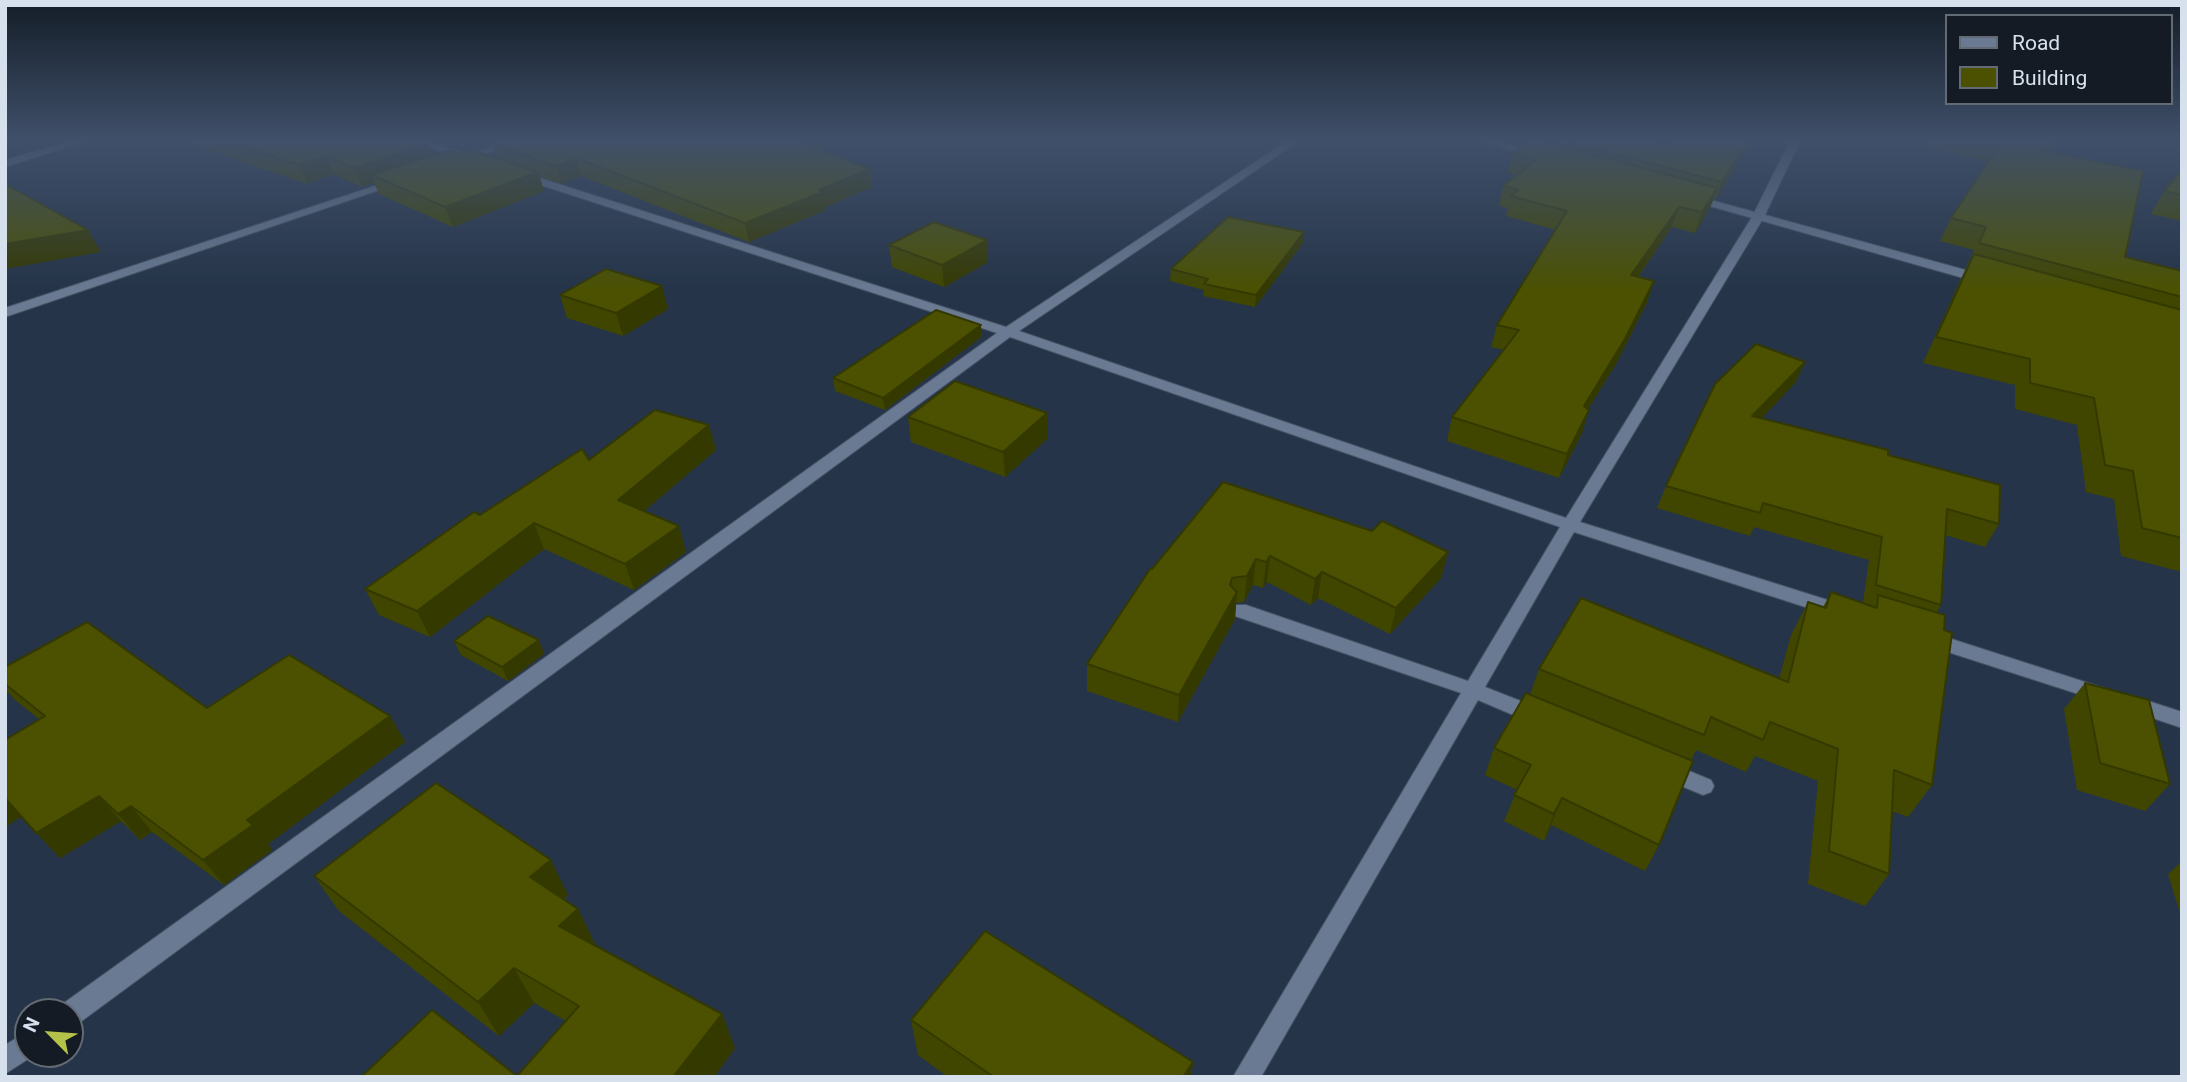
<!DOCTYPE html>
<html>
<head>
<meta charset="utf-8">
<style>
	body { margin:0 }
	#map { position:relative; width:2187px; height:1082px; overflow:hidden; background:#253448; font-family:Roboto,sans-serif }
	canvas { display:block }
	.frame { position:absolute; inset:0; border:7px solid #d7e0ed; pointer-events:none }
	.legend { position:absolute; left:1945px; top:14px; width:228px; height:91px; box-sizing:border-box; background:#141b24; border:2px solid #626a74; margin:0; padding:9px 12px; list-style:none; font-size:21px; color:#d7e0ed }
	.legend li { display:flex; align-items:center; gap:14px; height:35px }
	.legend b { width:35px; border:2px solid #626a74 }
	.north { position:absolute; left:14px; top:998px; width:70px; height:70px; box-sizing:border-box; background:#141b24; border:2px solid #626a74; border-radius:50%; rotate:295deg; font-size:19px; font-weight:700; line-height:28px; text-align:center; color:#d7e0ed }
	.north::after { content:''; display:block; margin:auto; width:24px; height:32px; background:#b5c249; clip-path:polygon(50% 0,100% 100%,50% 72%,0 100%) }
</style>
</head>
<body>
<div id="map">
<canvas width="2187" height="1082"></canvas>
<div class="frame"></div>
<ul class="legend">
<li><b style="height:9px;background:#697a92"></b>Road</li>
<li><b style="height:19px;background:#4b5100"></b>Building</li>
</ul>
<div class="north">N</div>
</div>
<script>
const ctx = document.querySelector('canvas').getContext('2d');
ctx.lineJoin = 'round';
const toPath = rows => new Path2D(rows.map(r => 'M' + r).join(''));
function trace(path, color, width, dash) { ctx.strokeStyle = color; ctx.lineWidth = width; ctx.lineCap = dash ? 'butt' : 'round'; ctx.setLineDash(dash || []); ctx.stroke(path); }
function fillPath(path, color) { ctx.fillStyle = color; ctx.fill(path, 'evenodd'); }
const minor = toPath([
	[71,141,86,141,5,167,5,160,71,141],
	[412,141,427,141,469,154,509,141,524,141,460,163,455,160,458,157,412,141],
	[1287,141,1299,141,1019,331,1566,518,1752,217,1790,141,1800,141,1764,217,1580,522,1853,608,1855,613,1853,618,1839,618,1574,532,1485,687,1546,711,1549,717,1546,723,1539,725,1532,723,1478,700,1261,1077,1233,1077,1461,693,1232,615,1230,610,1232,605,1246,605,1468,681,1560,527,1010,337,79,1023,70,1026,70,1012,58,1012,61,1005,997,333,516,177,516,173,524,173,1006,327,1287,141],
	[393,180,403,182,5,317,5,308,393,180],
	[1930,632,2110,690,2113,695,2110,700,2103,702,1923,644,1920,639,1923,634,1930,632],
	[2130,695,2182,712,2182,728,2123,708,2120,703,2123,698,2130,695],
	[1665,761,1711,780,1714,786,1711,792,1703,795,1657,776,1654,770,1657,764,1665,761],
	[28,1031,28,1054,36,1054,5,1074,5,1045,28,1031]
]);
const tertiary = toPath([
	[1481,141,1497,141,1546,156,1541,159,1481,141],
	[1689,194,1991,277,1992,280,1986,284,1981,283,1685,199,1683,197,1689,194]
]);
trace(minor, '#465263', 2);
trace(tertiary, '#465263', 2);
fillPath(minor, '#697a92');
fillPath(tertiary, '#697a92');
fillPath(toPath([
	[187,141,420,141,434,155,459,153,496,158,492,144,502,141,837,141,826,145,827,151,825,152,870,169,872,187,825,207,826,210,749,242,581,176,561,184,540,177,544,191,453,227,379,194,374,183,362,187,334,174,307,184,188,143],
	[1528,141,1651,141,1670,146,1675,141,1752,141,1716,198,1714,198,1710,208,1695,233,1672,227,1638,277,1654,281,1647,302,1617,362,1588,409,1582,433,1559,478,1447,441,1452,417,1504,350,1491,347,1497,325,1556,230,1506,216,1508,208,1499,206,1503,186,1516,175,1508,173,1512,154],
	[1928,141,2065,141,2052,153,2125,257,2182,271,2182,572,2121,556,2114,499,2086,492,2077,425,2015,409,2015,385,1923,363,1974,250,1940,241,1951,218,1989,162,1925,147],
	[2182,170,2182,221,2151,214,2164,191],
	[987,240,988,262,944,287,892,267,889,245],
	[1303,243,1255,307,1203,296,1204,290,1170,281,1171,269],
	[560,295,668,309,623,336,567,318],
	[981,337,885,410,835,391,833,378],
	[1805,362,1795,383,1761,418,1888,455,1999,524,1985,547,1945,535,1941,605,1936,613,1932,785,1908,817,1892,811,1889,874,1865,906,1808,884,1818,781,1755,756,1746,772,1696,750,1691,761,1659,845,1645,871,1551,825,1544,841,1504,821,1517,790,1485,775,1494,748,1530,694,1539,669,1779,679,1791,635,1808,602,1823,607,1831,592,1863,603,1869,560,1754,527,1750,536,1657,508,1666,486],
	[908,417,1048,438,1005,477,911,442],
	[709,425,716,450,644,511,686,552,634,590,544,549,430,637,379,615,365,589,480,515,589,460],
	[1372,531,1448,552,1441,578,1390,634,1318,598,1311,605,1267,582,1263,588,1253,585,1244,602,1236,603,1235,619,1178,722,1087,691,1087,664,1152,569],
	[539,640,544,654,508,681,461,655,454,641],
	[5,667,207,708,390,716,405,742,268,844,272,850,224,885,152,832,140,840,121,821,60,858,22,816,5,827,5,740,39,719,15,700,5,689],
	[2085,683,2170,784,2145,811,2077,790,2064,709],
	[2182,861,2182,920,2168,874],
	[314,876,568,895,563,900,578,909,595,944,594,945,722,1014,735,1048,714,1077,361,1077,517,1076,566,1021,534,1003,499,1036,339,911],
	[911,1020,1193,1062,1191,1077,948,1077,918,1055]
]), '#404600');
fillPath(toPath([
	[806,141,837,141,826,145,827,151,803,161,800,143],
	[1748,141,1752,141,1716,198,1722,182],
	[2054,141,2065,141,2032,173,2044,151],
	[429,144,436,162,372,175,374,183,362,187,354,168],
	[326,156,334,174,307,184,298,165],
	[576,158,581,176,561,184,556,166],
	[870,169,872,187,825,207,826,210,749,242,745,223],
	[538,172,544,191,453,227,445,207],
	[1717,188,1710,208,1695,233,1702,212],
	[1679,207,1672,227,1624,296,1631,275],
	[88,230,101,252,5,269,5,244],
	[1304,232,1303,243,1255,307,1256,295],
	[987,240,988,262,944,287,942,265],
	[1654,281,1647,302,1617,362,1576,429,1584,406],
	[662,286,668,309,623,336,616,313],
	[981,325,981,337,885,410,883,398],
	[1805,362,1795,383,1743,438,1752,416],
	[1589,410,1582,433,1559,478,1567,454],
	[1047,413,1048,438,1005,477,1003,452],
	[709,425,716,450,626,526,618,500],
	[534,523,544,549,430,637,417,611],
	[679,526,686,552,634,590,625,564],
	[1448,552,1441,578,1390,634,1396,608],
	[1270,556,1267,582,1263,588,1266,562],
	[1256,559,1253,585,1244,602,1247,576],
	[1322,572,1318,598,1311,605,1315,579],
	[1232,578,1230,604,1237,592,1235,619,1178,722,1179,695,1230,585],
	[539,640,544,654,508,681,502,667],
	[390,716,405,742,268,844,272,850,224,885,203,860,247,820],
	[99,796,121,821,60,858,36,833],
	[5,798,22,816,5,827],
	[1562,798,1551,825,1544,841,1554,814],
	[131,806,152,832,140,840,118,814],
	[551,860,568,895,549,912,530,877],
	[578,909,595,944,577,961,559,926],
	[514,968,534,1003,499,1036,478,1002],
	[722,1014,735,1048,714,1077,673,1077],
	[1193,1062,1191,1077,1183,1077]
]), '#343900');
const building = toPath([
	[225,141,420,141,429,144,354,168,326,156,298,165,225,141],
	[502,141,806,141,800,143,870,169,819,190,823,192,745,223,576,158,556,166,492,144,502,141],
	[1528,141,1542,141,1717,188,1702,212,1679,207,1631,275,1654,281,1625,339,1584,406,1589,410,1567,454,1452,417,1519,330,1497,325,1567,211,1511,196,1518,190,1503,186,1536,160,1512,154,1528,141],
	[1565,141,1651,141,1670,146,1675,141,1748,141,1722,182,1565,141],
	[2002,141,2054,141,2044,151,2143,171,2125,257,2182,271,2182,297,1979,243,1986,227,1951,218,2002,141],
	[450,150,459,153,473,150,538,172,445,207,372,175,450,150],
	[2182,170,2182,195,2164,191,2182,170],
	[5,184,88,230,5,244,5,184],
	[1228,217,1304,232,1256,295,1204,284,1208,279,1171,269,1228,217],
	[934,222,987,240,942,265,889,245,934,222],
	[1974,254,2182,310,2182,538,2142,528,2133,471,2105,465,2094,398,2030,383,2030,359,1936,337,1974,254],
	[606,269,662,286,616,313,560,295,606,269],
	[936,310,981,325,883,398,833,378,936,310],
	[1756,344,1805,362,1752,416,1888,450,1888,455,2000,485,1999,524,1947,509,1941,605,1876,585,1882,537,1763,503,1760,513,1666,486,1715,384,1756,344],
	[955,381,1047,413,1003,452,908,417,955,381],
	[655,410,709,425,618,500,679,526,625,564,534,523,417,611,365,589,474,512,480,515,582,449,589,460,655,410],
	[1223,482,1372,531,1382,521,1448,552,1396,608,1322,572,1315,579,1270,556,1266,562,1256,559,1247,576,1232,578,1230,585,1237,592,1179,695,1087,664,1150,569,1152,569,1223,482],
	[1831,592,1877,608,1878,595,1945,615,1944,630,1952,633,1932,785,1894,770,1889,874,1829,851,1838,749,1770,722,1763,740,1711,717,1704,735,1539,669,1581,598,1788,682,1808,602,1826,608,1831,592],
	[488,616,539,640,502,667,454,641,488,616],
	[87,622,207,708,289,655,390,716,247,820,253,825,203,860,131,806,118,814,99,796,36,833,5,798,5,740,45,716,5,684,5,667,87,622],
	[2085,683,2149,700,2170,784,2100,763,2085,683],
	[1526,693,1693,761,1659,845,1562,798,1554,814,1514,795,1531,765,1494,748,1526,693],
	[436,783,551,860,530,877,578,909,559,926,722,1014,673,1077,361,1077,432,1010,517,1076,579,1006,514,968,478,1002,314,876,436,783],
	[985,931,1193,1062,1183,1077,994,1077,911,1020,985,931]
]);
fillPath(building, '#4b5100');
trace(building, '#343900', 2);
const sky = ctx.createLinearGradient(0, 0, 0, 292);
sky.addColorStop(0, '#141d28');
sky.addColorStop(0.48, '#40506a');
sky.addColorStop(1, '#40506a00');
ctx.fillStyle = sky;
ctx.fillRect(0, 0, 2187, 292);
</script>
</body>
</html>
